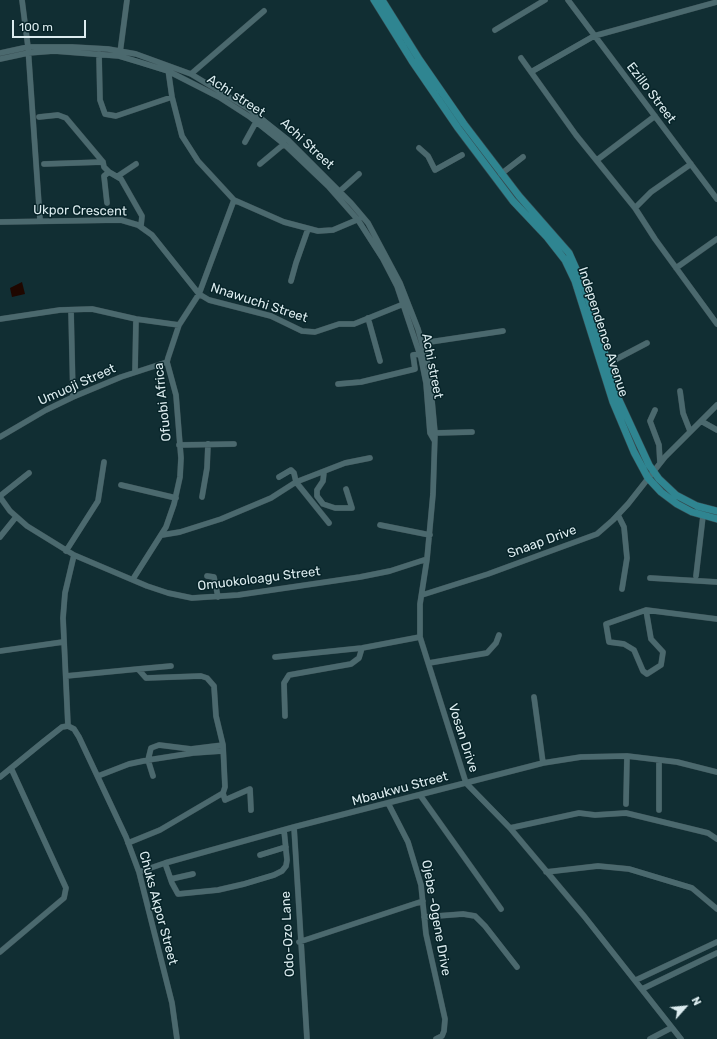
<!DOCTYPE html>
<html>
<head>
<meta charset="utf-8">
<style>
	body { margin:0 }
	#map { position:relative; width:717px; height:1039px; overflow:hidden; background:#112e33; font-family:Rubik,sans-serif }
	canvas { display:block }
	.north { position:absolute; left:665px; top:987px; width:40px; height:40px; -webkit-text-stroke:3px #072429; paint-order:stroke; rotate:63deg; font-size:11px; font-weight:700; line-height:16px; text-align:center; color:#dcecef }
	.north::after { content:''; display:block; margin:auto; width:14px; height:18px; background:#dcecef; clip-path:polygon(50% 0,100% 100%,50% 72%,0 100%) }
	.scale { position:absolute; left:12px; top:20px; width:74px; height:18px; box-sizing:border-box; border:2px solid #dcecef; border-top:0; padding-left:5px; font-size:12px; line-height:14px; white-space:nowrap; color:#dcecef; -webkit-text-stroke:3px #072429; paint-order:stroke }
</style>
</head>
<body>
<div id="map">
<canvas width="717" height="1039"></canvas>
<div class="north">N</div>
<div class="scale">100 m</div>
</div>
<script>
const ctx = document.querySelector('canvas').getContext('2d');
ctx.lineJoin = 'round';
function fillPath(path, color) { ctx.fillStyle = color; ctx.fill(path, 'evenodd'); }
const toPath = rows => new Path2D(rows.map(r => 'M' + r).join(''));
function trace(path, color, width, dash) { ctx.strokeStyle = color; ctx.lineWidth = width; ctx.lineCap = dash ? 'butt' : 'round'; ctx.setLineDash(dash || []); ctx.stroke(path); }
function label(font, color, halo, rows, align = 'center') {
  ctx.font = font + ' Rubik,sans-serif'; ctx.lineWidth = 3; ctx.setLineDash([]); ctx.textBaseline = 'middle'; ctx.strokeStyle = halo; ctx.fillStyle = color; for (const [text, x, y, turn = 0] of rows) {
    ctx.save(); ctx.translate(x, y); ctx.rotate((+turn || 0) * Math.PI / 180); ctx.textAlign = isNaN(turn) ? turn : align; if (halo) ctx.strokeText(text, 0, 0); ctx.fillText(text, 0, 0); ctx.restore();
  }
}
fillPath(toPath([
	[22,282,25,294,12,297,10,288]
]), '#1f0700');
const minor = toPath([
	[22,0,28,47,40,220],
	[568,0,717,199],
	[495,30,545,0],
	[0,53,28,47,72,47,108,49,136,54,191,74,249,109,288,140,351,203,368,223,400,283,418,329,429,368,435,433,433,494,427,559,420,604,420,637,466,783,510,828,584,916,681,1039],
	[120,53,127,0],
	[99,54,100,100,105,114,116,116,172,97],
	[521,58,576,135,635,208],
	[0,59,28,53,54,51,119,56,139,62,168,71,219,97,250,117,284,144,328,186,358,220,383,259,397,286,421,358,426,383,430,433,434,440],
	[168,69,172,97,182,136,198,161,234,200,284,222,318,231,333,230,359,219],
	[531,72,594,36,717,2],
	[191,74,264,11],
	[39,117,58,115,66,118,103,162,104,167,109,172,121,179,142,216,141,226],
	[245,142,256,122],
	[419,148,428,156,435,170,462,155],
	[597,160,655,116],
	[44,164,103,162],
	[260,164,284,144],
	[691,164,651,192,635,208,655,239,717,324],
	[501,174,523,157],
	[118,176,136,164],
	[340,191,359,174],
	[107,203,104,176,109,172],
	[0,222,121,220,138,225,152,235,199,294,209,300,271,316,302,331,315,332,339,324,354,324,406,303],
	[676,268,717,239],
	[291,281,296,263,308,229],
	[71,310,73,397],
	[368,318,380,361],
	[0,319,60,310,92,309,136,319,179,325],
	[423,343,503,331],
	[607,364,647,343],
	[135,372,136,319],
	[338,384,361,382,415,369,413,355,420,354],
	[680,391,683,413,690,431],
	[655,410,650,421,659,445,660,463],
	[701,421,717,430],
	[435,433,472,432],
	[0,437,46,410,73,397,121,377,167,362],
	[179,445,234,444],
	[324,472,323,481,317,490,317,496,323,504,335,508,352,508,346,489],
	[279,477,291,470,294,473,296,482,329,523],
	[121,485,176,498],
	[0,496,29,473],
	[0,497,10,511,27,526,74,555,65,593,63,618,68,726],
	[202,497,207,468,208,444],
	[618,515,624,527,627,558,622,589],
	[380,525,430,535],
	[162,535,180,532,221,519,271,498,296,482,345,463,370,458],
	[0,537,16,517],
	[66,551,98,501,104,462],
	[74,555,147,586,168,593,192,598,238,595,360,577,390,571,427,559],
	[207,576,214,577,218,597],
	[696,576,703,516],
	[650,578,717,582],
	[133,579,166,527,174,504,180,477,181,458,176,395,167,362,168,358,179,325,199,294,234,200],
	[422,595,488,574,597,534,613,520,628,504,665,457,717,405],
	[646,610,651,639,663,652,661,665,647,674,643,671,634,650,624,644,609,642,606,624,646,610,717,619],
	[0,651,63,642],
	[275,657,362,648,420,637],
	[429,663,487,653,496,643,499,635],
	[138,669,171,666],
	[66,676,138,669,146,678,201,676,207,678,214,686,216,716,223,745,225,787,223,793,160,830,128,843],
	[534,697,543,763],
	[285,716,284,683,289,675,351,664,359,658,362,648],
	[68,726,74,729,79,737,126,837,139,872,172,1003,177,1039],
	[98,776,129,764,148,760,193,753,222,751],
	[153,776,148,760,151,748,159,745,191,749,223,745],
	[0,777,43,742,62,727,68,726],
	[223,793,225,800,250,789,251,810],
	[420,795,501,909],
	[388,803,408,842,421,885,426,934,445,1019,444,1031,442,1036,436,1039],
	[626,804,627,756],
	[659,810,659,760],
	[294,827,307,1039],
	[510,828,579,813,595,815,626,813,708,833,717,839],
	[260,855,286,847],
	[165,863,172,883,178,894,218,890,244,884,274,875,282,871,286,866,287,860,284,830],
	[139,872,165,863,294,827,543,763,581,757,627,756,677,762,717,772],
	[546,872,598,866,629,869,692,888,717,909],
	[171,879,193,874],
	[424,917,463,914,475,916,485,926,517,967],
	[299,942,423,901],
	[0,952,64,898,66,888,11,768],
	[636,980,717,942],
	[642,989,717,953],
	[650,1039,671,1028]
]);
const major = toPath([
	[374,0,412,61,458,128,513,201,547,237,565,260,575,281,613,402,634,452,648,478,661,492,677,504,692,512,717,519],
	[382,0,419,59,464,124,519,196,569,253,585,289,619,400,649,465,659,479,676,495,697,506,717,511]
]);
trace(minor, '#35494e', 6);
trace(major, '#35494e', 8);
trace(minor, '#4b696e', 5.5);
trace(major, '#2f8591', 7);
label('13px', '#dcecef', '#072429', [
	["Ezillo Street",651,93,53],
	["Achi street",236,96,33],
	["Achi Street",307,144,43],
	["Ukpor Crescent",80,211,1],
	["Nnawuchi Street",259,303,18],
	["Independence Avenue",603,332,72],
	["Achi street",432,366,79],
	["Umuoji Street",77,385,-24],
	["Ofuobi Africa",163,402,-96],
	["Snaap Drive",542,542,-20],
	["Omuokoloagu Street",259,579,-7],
	["Vosan Drive",463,738,72],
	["Mbaukwu Street",400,789,-15],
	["Chuks Akpor Street",158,908,75],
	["Ojebe -Ogene Drive",436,918,80],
	["Odo-Ozo Lane",288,934,-93]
]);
</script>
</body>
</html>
